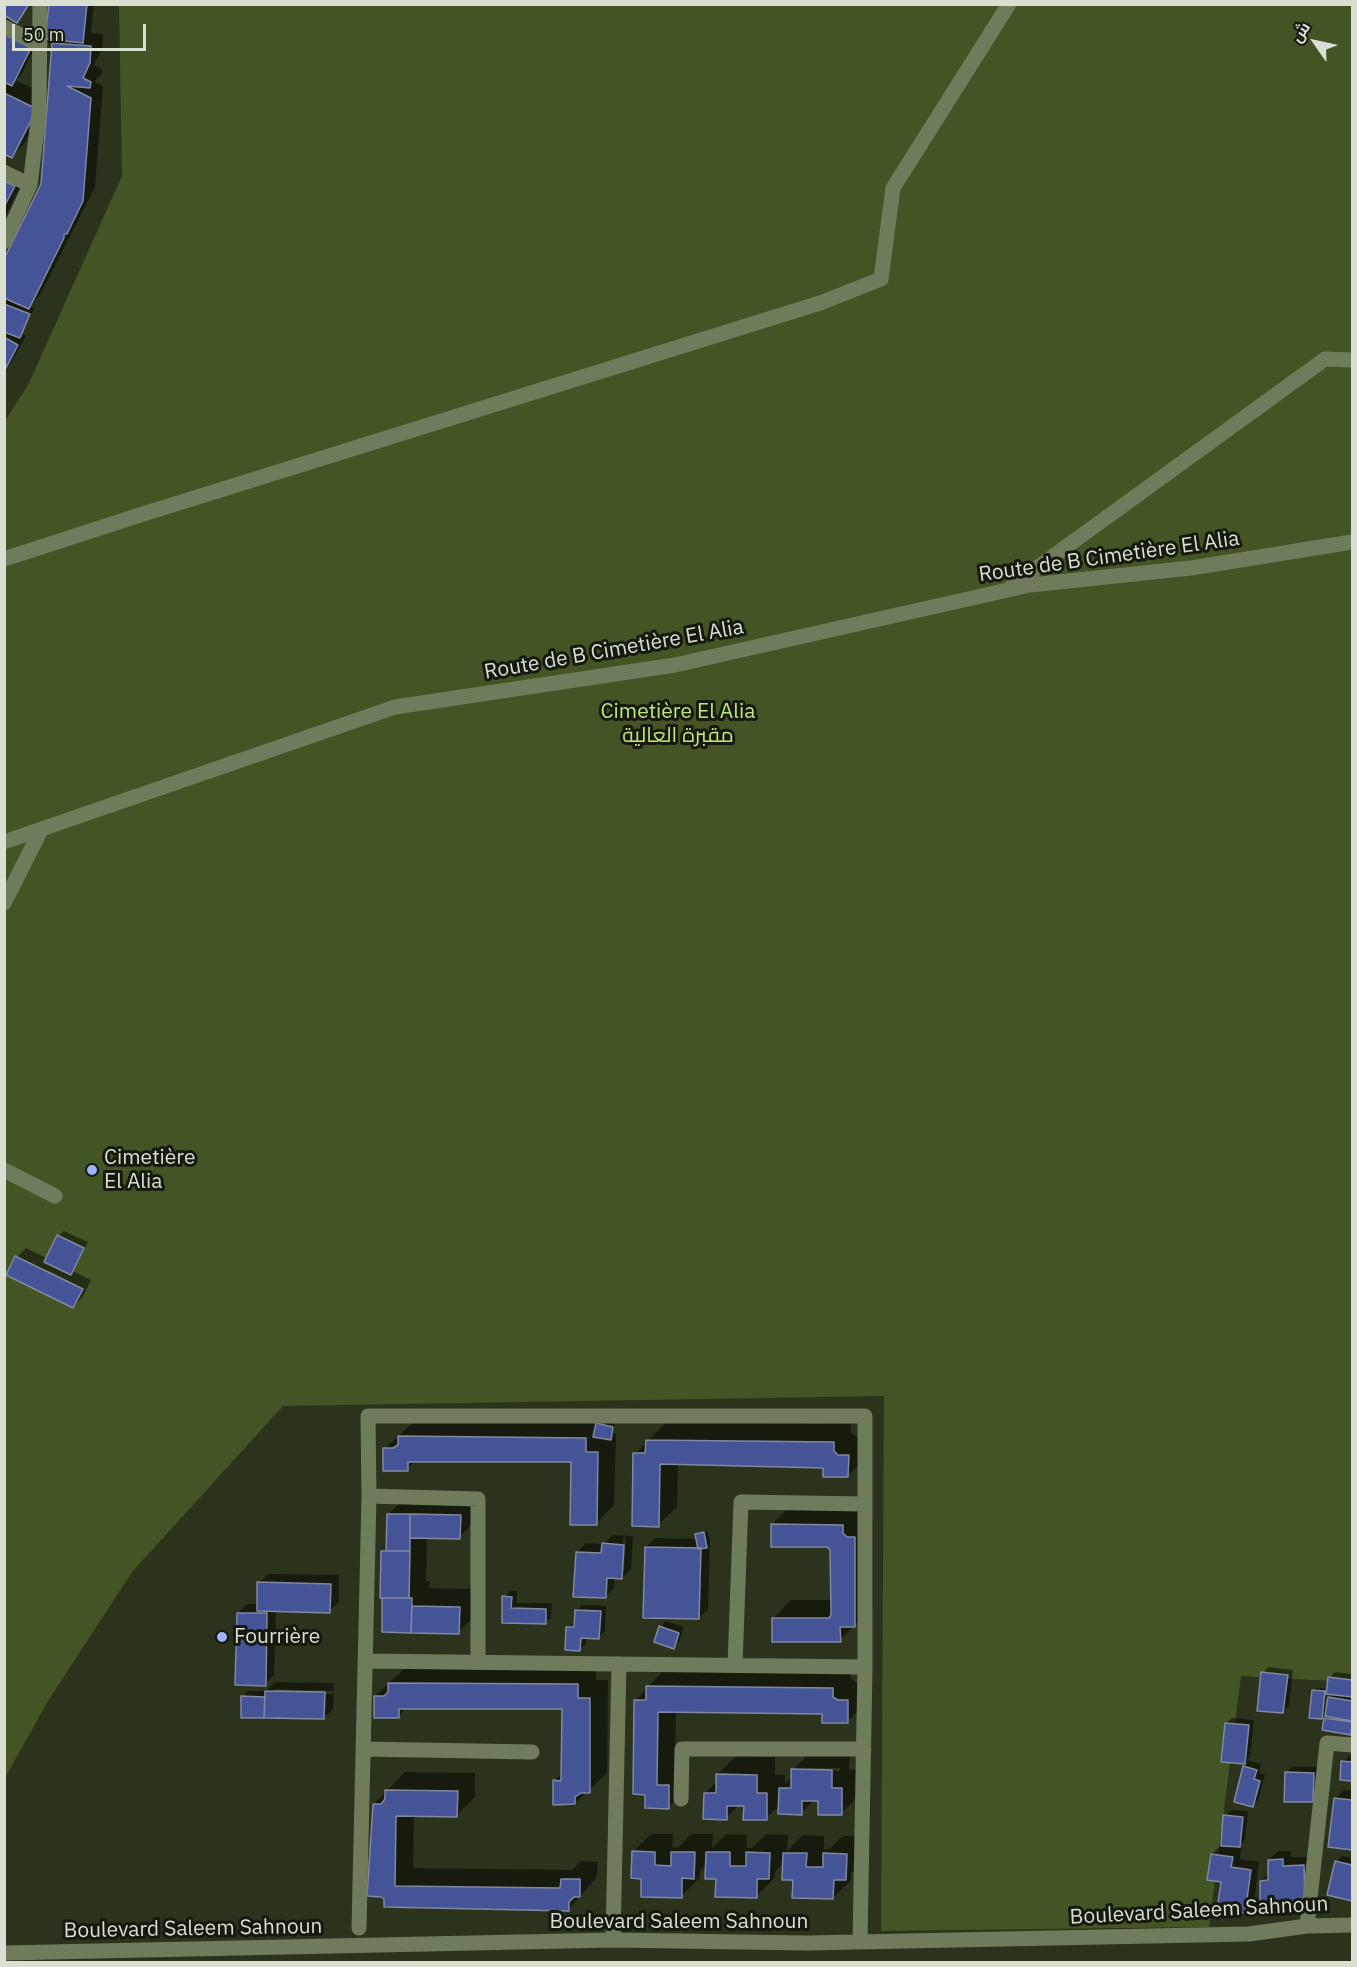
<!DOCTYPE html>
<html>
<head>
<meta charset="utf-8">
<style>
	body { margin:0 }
	#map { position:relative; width:1357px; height:1967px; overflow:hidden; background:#2b331c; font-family:"IBM Plex Sans",Cairo,sans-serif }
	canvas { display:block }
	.frame { position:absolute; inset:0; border:6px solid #d9dfd1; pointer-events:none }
	.north { position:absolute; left:1285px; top:12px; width:60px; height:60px; -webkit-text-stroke:4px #15190f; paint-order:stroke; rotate:304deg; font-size:16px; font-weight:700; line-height:24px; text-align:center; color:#d9dfd1 }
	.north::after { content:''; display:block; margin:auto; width:21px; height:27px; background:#d9dfd1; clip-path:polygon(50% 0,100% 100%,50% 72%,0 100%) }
	.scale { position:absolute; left:12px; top:24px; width:134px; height:27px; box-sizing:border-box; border:3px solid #d9dfd1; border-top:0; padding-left:8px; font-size:18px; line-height:21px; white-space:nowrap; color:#d9dfd1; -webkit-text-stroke:4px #15190f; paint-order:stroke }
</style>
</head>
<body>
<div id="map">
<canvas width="1357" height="1967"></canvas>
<div class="frame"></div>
<div class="north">ش</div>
<div class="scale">50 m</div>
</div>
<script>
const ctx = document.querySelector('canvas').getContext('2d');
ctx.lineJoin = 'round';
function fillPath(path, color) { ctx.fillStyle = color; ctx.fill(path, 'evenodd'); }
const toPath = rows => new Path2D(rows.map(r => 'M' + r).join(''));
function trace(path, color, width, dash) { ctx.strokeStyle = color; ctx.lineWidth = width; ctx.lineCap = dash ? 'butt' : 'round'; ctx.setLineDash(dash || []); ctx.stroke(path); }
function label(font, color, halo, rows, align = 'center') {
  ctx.font = font + ' "IBM Plex Sans",Cairo,sans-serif'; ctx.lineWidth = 6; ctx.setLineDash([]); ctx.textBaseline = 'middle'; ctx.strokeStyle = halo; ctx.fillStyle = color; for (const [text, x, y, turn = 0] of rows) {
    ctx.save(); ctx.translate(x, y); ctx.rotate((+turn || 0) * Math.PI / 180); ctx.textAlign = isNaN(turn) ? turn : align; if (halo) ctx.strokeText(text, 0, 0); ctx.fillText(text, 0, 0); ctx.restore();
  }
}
fillPath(toPath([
	[119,5,1352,5,1352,1682,1241,1676,1209,1927,881,1931,884,1396,283,1406,132,1572,48,1701,5,1778,5,421,29,383,122,176]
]), '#445525');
fillPath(toPath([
	[4,4,31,4,17,21],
	[50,4,94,4,91,33,103,34,102,49,94,65,102,69,102,74,94,82,103,86,95,187,40,295,30,306,34,308,22,334,26,336,4,375,4,262,42,184,53,44,58,39],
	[4,21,39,38,21,75,16,80,48,97,24,144,12,156,4,152],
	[4,163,26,174,4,219],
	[64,1231,88,1242,73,1271,91,1280,82,1298,73,1307,8,1274,17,1257,26,1248,48,1259,59,1236],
	[418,1418,604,1422,615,1424,613,1434,616,1434,614,1505,596,1524,572,1461,416,1460,407,1469,384,1449],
	[666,1422,851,1424,851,1433,857,1437,866,1437,866,1458,847,1476,824,1466,678,1463,677,1507,658,1525,635,1454],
	[407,1496,478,1498,478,1519,459,1537,427,1536,426,1581,430,1581,429,1588,477,1589,477,1614,458,1632,383,1631,383,1551,388,1546,389,1514],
	[791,1506,861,1507,866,1520,873,1520,873,1607,840,1640,773,1619,791,1600,832,1600,832,1549,828,1546,772,1524],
	[707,1531,710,1540,708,1609,699,1618,646,1547,655,1538,697,1539,697,1535,699,1532],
	[613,1535,633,1536,631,1569,622,1578,615,1577,614,1588,605,1597,577,1552,586,1543,603,1544],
	[623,1537,626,1537,624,1570,621,1570],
	[268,1574,339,1575,339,1602,329,1611,276,1610,274,1675,265,1684,238,1613,247,1604,258,1604,259,1583],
	[510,1591,517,1591,517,1603,552,1603,551,1617,546,1622,503,1621,504,1597],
	[582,1605,606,1606,605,1631,599,1637,586,1637,586,1644,580,1649,568,1628,576,1622,576,1611],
	[666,1621,684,1627,679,1642,674,1647,660,1627],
	[408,1665,596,1666,596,1680,608,1680,607,1773,575,1803,554,1781,563,1773,563,1708,407,1707,398,1717,375,1696],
	[1268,1667,1293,1670,1289,1706,1283,1712,1263,1673],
	[666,1668,851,1670,851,1678,856,1683,866,1683,865,1703,847,1722,824,1712,676,1710,675,1767,687,1789,668,1807,646,1807,635,1701],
	[1335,1672,1352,1674,1352,1732,1351,1734,1326,1718,1329,1715,1329,1698,1334,1693,1326,1692,1324,1715,1321,1717,1313,1691,1316,1688,1328,1689,1329,1678],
	[275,1682,334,1683,333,1709,324,1718,242,1697,248,1691,266,1691],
	[273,1689,333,1691,333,1694,273,1692],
	[1232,1718,1254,1720,1250,1757,1247,1760,1261,1764,1259,1773,1265,1775,1258,1800,1252,1806,1244,1767,1248,1763,1222,1760,1226,1723],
	[811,1751,850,1752,849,1770,860,1770,859,1795,841,1814,820,1800,815,1799,801,1813,780,1805,766,1818,745,1804,740,1804,726,1818,705,1793,717,1781,718,1774,736,1756,775,1757,775,1775,785,1775,785,1784,792,1776,793,1770],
	[809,1768,840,1768,840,1771,806,1771],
	[1349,1756,1352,1756,1352,1780,1342,1779,1343,1762],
	[1292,1767,1319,1767,1318,1795,1312,1801,1286,1773],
	[405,1772,475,1773,475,1797,456,1816,414,1815,413,1868,572,1870,581,1861,598,1862,597,1877,568,1910,385,1906,374,1804],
	[1344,1790,1352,1791,1352,1848,1330,1845,1335,1799],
	[1231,1810,1248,1811,1245,1840,1238,1848,1241,1848,1240,1859,1259,1862,1254,1902,1245,1911,1222,1881,1212,1854,1222,1844,1225,1816],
	[651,1834,673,1834,672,1847,678,1848,691,1834,713,1834,712,1848,726,1834,747,1835,747,1848,752,1848,766,1834,788,1835,787,1851,803,1835,824,1836,824,1849,829,1849,843,1836,865,1836,864,1861,851,1873,851,1880,833,1898,794,1879,784,1862,775,1872,774,1878,756,1897,718,1878,707,1864,700,1871,700,1878,681,1896,643,1877,633,1852],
	[1278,1851,1291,1851,1291,1857,1313,1857,1313,1895,1261,1881,1269,1873,1269,1860],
	[1342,1856,1352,1858,1352,1900,1328,1894,1336,1862]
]), '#0007');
const building = toPath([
	[4,4,29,4,17,23,4,15,4,4],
	[49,4,87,4,83,43,45,39,49,4],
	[4,34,31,48,12,86,4,82,4,34],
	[52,43,91,46,90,63,83,78,91,82,90,88,67,86,91,98,83,201,67,234,64,234,64,238,29,309,4,298,4,259,41,184,52,43],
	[4,93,37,109,12,158,4,154,4,93],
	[4,181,15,186,4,207,4,181],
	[4,304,30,314,20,338,4,332,4,304],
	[4,337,18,345,4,372,4,337],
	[57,1235,84,1248,71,1275,44,1262,57,1235],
	[15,1256,83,1289,73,1308,6,1275,15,1256],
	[596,1423,613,1427,611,1440,593,1437,596,1423],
	[398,1436,586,1438,586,1452,598,1452,597,1525,570,1525,571,1462,408,1462,408,1471,383,1471,383,1448,393,1448,398,1445,398,1436],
	[646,1440,834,1442,834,1451,838,1455,849,1455,848,1477,823,1477,823,1468,660,1464,659,1527,632,1526,633,1453,645,1453,646,1440],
	[387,1514,410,1514,410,1551,386,1551,387,1514],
	[410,1514,461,1515,460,1539,410,1538,410,1514],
	[771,1524,843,1525,843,1533,847,1537,855,1537,855,1627,840,1627,841,1642,772,1642,772,1618,829,1618,831,1615,830,1550,827,1547,771,1547,771,1524],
	[704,1532,707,1548,698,1549,695,1534,704,1532],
	[602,1543,624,1545,622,1579,607,1578,606,1598,573,1597,576,1552,601,1553,602,1543],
	[645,1547,701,1548,699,1619,643,1618,645,1547],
	[381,1551,410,1551,409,1598,380,1598,381,1551],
	[257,1582,331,1584,330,1613,257,1611,257,1582],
	[502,1596,512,1597,511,1608,546,1609,546,1624,502,1623,502,1596],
	[382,1598,412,1598,411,1633,382,1632,382,1598],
	[412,1606,460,1607,459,1634,411,1633,412,1606],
	[575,1610,601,1611,599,1639,581,1638,580,1651,565,1650,566,1627,574,1627,575,1610],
	[237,1613,267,1613,266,1686,235,1685,237,1613],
	[659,1626,679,1633,674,1649,654,1642,659,1626],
	[1261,1672,1288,1675,1283,1713,1257,1711,1261,1672],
	[1328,1677,1352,1680,1352,1697,1326,1694,1328,1677],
	[388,1683,578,1684,578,1698,590,1698,590,1793,581,1793,575,1797,575,1804,553,1805,553,1780,561,1781,562,1709,399,1709,399,1718,374,1718,374,1696,384,1696,388,1692,388,1683],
	[646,1686,833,1688,833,1697,838,1700,848,1700,848,1723,822,1723,822,1714,658,1712,657,1785,669,1785,669,1809,645,1808,645,1795,633,1794,634,1700,646,1700,646,1686],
	[1312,1690,1325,1691,1322,1719,1309,1718,1312,1690],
	[265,1691,325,1692,324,1719,264,1718,265,1691],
	[241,1696,265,1697,264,1718,241,1718,241,1696],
	[1328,1697,1352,1701,1352,1721,1325,1716,1328,1697],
	[1324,1718,1352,1722,1351,1735,1322,1730,1324,1718],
	[1225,1723,1249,1725,1245,1764,1221,1762,1225,1723],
	[1341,1761,1352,1762,1352,1781,1340,1780,1341,1761],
	[1243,1766,1257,1770,1254,1779,1260,1781,1253,1807,1234,1802,1243,1766],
	[791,1769,832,1770,832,1788,842,1788,842,1815,818,1815,818,1801,802,1801,802,1815,778,1814,779,1788,791,1788,791,1769],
	[1285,1772,1314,1773,1313,1802,1284,1802,1285,1772],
	[716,1774,757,1775,757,1793,767,1793,767,1820,743,1820,744,1806,727,1806,727,1820,703,1819,704,1793,716,1793,716,1774],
	[385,1790,458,1791,457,1817,396,1816,395,1886,560,1888,561,1879,580,1879,580,1897,574,1897,569,1902,569,1911,384,1907,384,1899,381,1897,367,1896,373,1804,381,1804,385,1799,385,1790],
	[1334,1798,1352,1800,1352,1850,1328,1847,1334,1798],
	[1223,1815,1243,1817,1240,1847,1221,1846,1223,1815],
	[632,1851,655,1852,655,1865,671,1866,671,1852,695,1852,694,1879,682,1878,682,1898,641,1897,641,1879,631,1878,632,1851],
	[706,1852,730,1852,730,1866,746,1866,746,1852,770,1853,769,1879,757,1879,757,1898,715,1897,716,1879,705,1879,706,1852],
	[783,1853,807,1853,806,1867,823,1867,823,1853,847,1854,846,1880,834,1880,833,1899,792,1898,793,1880,782,1880,783,1853],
	[1211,1854,1233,1857,1231,1867,1251,1870,1245,1913,1217,1909,1221,1882,1207,1880,1211,1854],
	[1283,1859,1283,1866,1304,1865,1305,1906,1260,1907,1260,1881,1268,1880,1268,1860,1283,1859],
	[1335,1861,1352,1865,1352,1901,1327,1895,1335,1861]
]);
fillPath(building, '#455497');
trace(building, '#8088a2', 1.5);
trace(toPath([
	[4,27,40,44],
	[4,172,30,185],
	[4,242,30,185,39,113,40,4],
	[4,559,140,515,820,303,881,279,893,188,1009,4],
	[1012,586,1325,359,1352,360],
	[4,842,395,707,675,665,1030,585,1191,568,1352,542],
	[4,903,41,830],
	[4,1170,55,1196],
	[369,1496,478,1499,478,1662],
	[366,1661,865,1667],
	[735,1665,741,1502,865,1504],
	[363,1749,532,1752],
	[681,1799,682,1749,864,1749],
	[1307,1926,1327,1743,1352,1745],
	[359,1928,369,1496,368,1416,865,1416,865,1667,860,1942],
	[613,1940,619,1664],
	[4,1953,613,1940,807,1943,1249,1934,1307,1926,1352,1925]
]), '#6f7c5c', 15);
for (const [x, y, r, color] of [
	[92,1170,6,"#9fb3fd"],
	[222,1637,6,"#9fb3fd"]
]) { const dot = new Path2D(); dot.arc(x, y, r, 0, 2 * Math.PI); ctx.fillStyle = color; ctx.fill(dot); trace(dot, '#15190f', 2); }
label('21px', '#d9dfd1', '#15190f', [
	["Route de B Cimetière El Alia",1109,557,-8],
	["Route de B Cimetière El Alia",614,650,-10],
	["Boulevard Saleem Sahnoun",1199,1911,-3],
	["Boulevard Saleem Sahnoun",679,1922],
	["Boulevard Saleem Sahnoun",193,1929,-1]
]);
label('21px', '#bfe57b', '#15190f', [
	["Cimetière El Alia",678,712],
	["مقبرة العالية",678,736]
]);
label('21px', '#d9dfd1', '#15190f', [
	["Cimetière",104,1158],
	["El Alia",104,1182],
	["Fourrière",234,1637]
], 'left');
</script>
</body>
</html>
